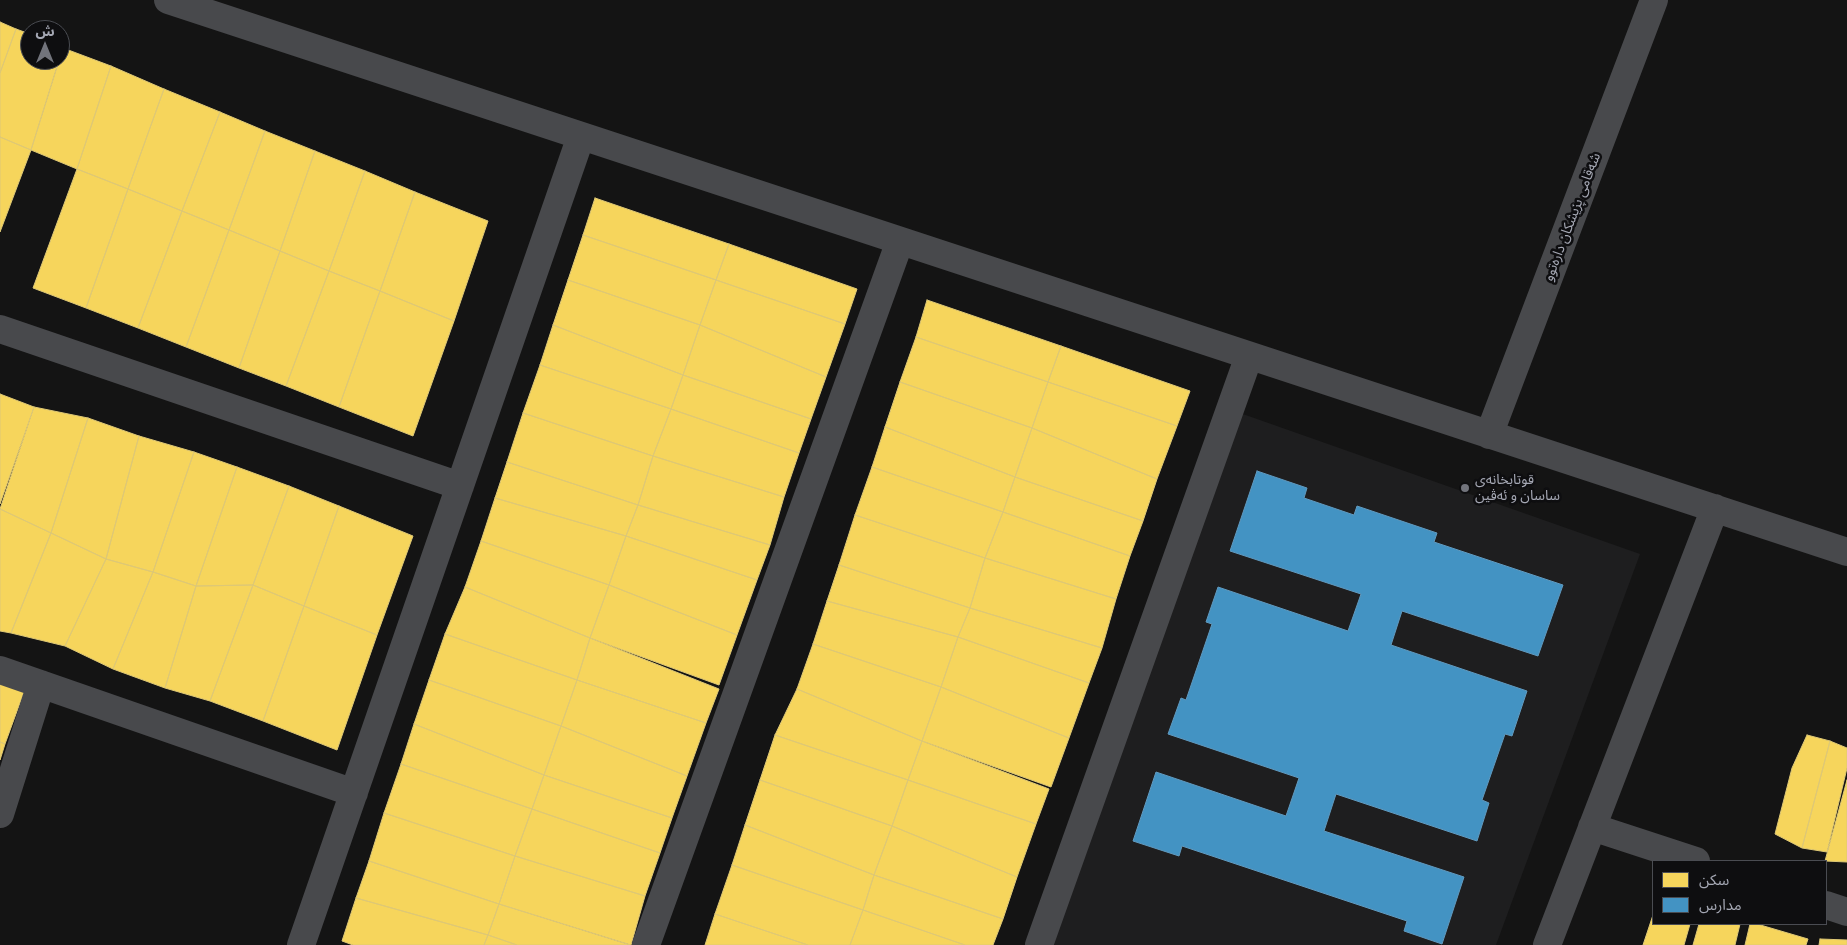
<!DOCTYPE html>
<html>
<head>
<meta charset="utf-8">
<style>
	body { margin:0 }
	#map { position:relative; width:1847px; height:945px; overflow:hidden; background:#141414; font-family:"Public Sans","Noto Sans Arabic",sans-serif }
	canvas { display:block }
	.legend { position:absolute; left:1652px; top:860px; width:175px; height:65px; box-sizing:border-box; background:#0e0e10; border:1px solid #4a4c52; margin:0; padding:6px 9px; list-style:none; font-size:15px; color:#a5a8b4 }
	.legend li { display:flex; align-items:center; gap:10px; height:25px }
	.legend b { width:25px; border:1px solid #4a4c52 }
	.north { position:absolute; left:20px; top:20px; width:50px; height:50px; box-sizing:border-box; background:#0e0e10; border:1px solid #4a4c52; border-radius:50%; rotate:0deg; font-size:14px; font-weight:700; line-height:20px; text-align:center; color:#a5a8b4 }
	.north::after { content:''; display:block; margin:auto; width:18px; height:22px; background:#72747c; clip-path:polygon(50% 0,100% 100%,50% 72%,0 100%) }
</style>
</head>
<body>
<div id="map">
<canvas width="1847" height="945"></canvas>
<ul class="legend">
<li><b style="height:14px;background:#f6d55c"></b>سكن</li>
<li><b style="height:14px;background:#4393c3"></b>مدارس</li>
</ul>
<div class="north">ش</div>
</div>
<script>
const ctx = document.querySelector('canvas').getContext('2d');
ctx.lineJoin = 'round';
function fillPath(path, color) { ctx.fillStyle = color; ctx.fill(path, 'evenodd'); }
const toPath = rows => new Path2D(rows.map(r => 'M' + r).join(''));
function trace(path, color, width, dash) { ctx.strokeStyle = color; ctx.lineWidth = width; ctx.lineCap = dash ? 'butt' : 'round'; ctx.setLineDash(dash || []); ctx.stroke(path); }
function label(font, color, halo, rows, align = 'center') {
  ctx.font = font + ' "Public Sans","Noto Sans Arabic",sans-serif'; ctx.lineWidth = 5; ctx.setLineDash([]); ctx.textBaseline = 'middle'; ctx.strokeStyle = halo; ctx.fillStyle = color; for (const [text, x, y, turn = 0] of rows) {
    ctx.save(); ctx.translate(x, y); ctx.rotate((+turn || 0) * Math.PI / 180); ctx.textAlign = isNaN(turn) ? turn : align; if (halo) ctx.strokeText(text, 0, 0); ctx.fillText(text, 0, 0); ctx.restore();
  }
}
fillPath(toPath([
	[1240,413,1640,554,1496,945,1049,945]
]), '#1e1e1f');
const homes = toPath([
	[0,22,16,29,0,73,0,22],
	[16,29,30,34,30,60,59,60,31,150,0,137,0,73,16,29],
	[63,48,111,66,77,169,31,150,63,48],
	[111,66,164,89,128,189,77,169,111,66],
	[164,89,220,112,182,211,128,189,164,89],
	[220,112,265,131,229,230,182,211,220,112],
	[265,131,315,151,280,251,229,230,265,131],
	[0,137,31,150,0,232,0,137],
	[315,151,365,171,329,271,280,251,315,151],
	[77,169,128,189,86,308,33,288,77,169],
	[365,171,415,192,380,291,329,271,365,171],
	[128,189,182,211,138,328,86,308,128,189],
	[415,192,488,221,454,321,380,291,415,192],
	[595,198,729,244,716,280,583,235,595,198],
	[182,211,229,230,186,347,138,328,182,211],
	[229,230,280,251,239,368,186,347,229,230],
	[583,235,716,280,700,325,568,280,583,235],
	[729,244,857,289,845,324,716,280,729,244],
	[280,251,329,271,286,386,239,368,280,251],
	[329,271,380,291,339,407,286,386,329,271],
	[568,280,700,325,683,375,553,325,568,280],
	[716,280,845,324,826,377,700,325,716,280],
	[380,291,454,321,413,436,339,407,380,291],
	[927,300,1061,346,1048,382,916,337,927,300],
	[553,325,683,375,671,409,540,365,553,325],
	[700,325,826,377,811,419,683,375,700,325],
	[916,337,1048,382,1032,428,900,382,916,337],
	[1061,346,1190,391,1177,426,1048,382,1061,346],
	[540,365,671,409,653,456,523,413,540,365],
	[683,375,811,419,799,453,671,409,683,375],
	[900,382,1032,428,1015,477,885,427,900,382],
	[1048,382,1177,426,1157,479,1032,428,1048,382],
	[0,394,34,407,0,504,0,394],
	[34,407,88,418,51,533,0,509,34,407],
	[671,409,799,453,784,497,653,456,671,409],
	[523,413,653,456,638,505,507,462,523,413],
	[88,418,139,436,106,559,51,533,88,418],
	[885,427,1015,477,1003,512,872,467,885,427],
	[1032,428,1157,479,1143,521,1015,477,1032,428],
	[139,436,194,452,153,572,106,559,139,436],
	[194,452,237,467,196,586,153,572,194,452],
	[653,456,784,497,770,545,638,505,653,456],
	[507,462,638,505,626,536,495,498,507,462],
	[237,467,289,486,253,585,196,586,237,467],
	[872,467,1003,512,985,558,855,515,872,467],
	[1015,477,1143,521,1130,556,1003,512,1015,477],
	[289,486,339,506,304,606,253,585,289,486],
	[495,498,626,536,609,585,481,541,495,498],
	[638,505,770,545,757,580,626,536,638,505],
	[339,506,413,536,377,635,304,606,339,506],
	[0,509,51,533,11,633,0,631,0,509],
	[1003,512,1130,556,1116,599,985,558,1003,512],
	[855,515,985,558,970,608,839,565,855,515],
	[51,533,106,559,65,646,11,633,51,533],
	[626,536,757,580,737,635,609,585,626,536],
	[481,541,609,585,590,638,465,587,481,541],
	[985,558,1116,599,1102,648,970,608,985,558],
	[106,559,153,572,113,669,65,646,106,559],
	[839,565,970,608,958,637,827,601,839,565],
	[153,572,196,586,165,688,113,669,153,572],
	[253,585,304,606,263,721,210,701,253,585],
	[253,585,210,701,165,688,196,586,253,585],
	[609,585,737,635,719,685,590,638,609,585],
	[465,587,590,638,577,680,445,634,465,587],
	[827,601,958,637,941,687,813,644,827,601],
	[304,606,377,635,337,750,263,721,304,606],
	[970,608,1102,648,1089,683,958,637,970,608],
	[445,634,577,680,561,726,429,680,445,634],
	[958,637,1089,683,1069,738,941,687,958,637],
	[590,638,719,689,706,723,577,680,590,638],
	[813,644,941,687,922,741,797,689,813,644],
	[429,680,561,726,544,775,414,724,429,680],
	[577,680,706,723,687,776,561,726,577,680],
	[0,683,24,692,5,744,0,742,0,683],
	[941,687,1069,738,1051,787,922,741,941,687],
	[797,689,922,741,908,780,775,735,797,689],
	[414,724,544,775,532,809,401,764,414,724],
	[561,726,687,776,672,818,544,775,561,726],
	[775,735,908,780,892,826,760,780,775,735],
	[1807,735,1830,741,1802,848,1775,834,1792,768,1807,735],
	[922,741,1049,789,1036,824,908,780,922,741],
	[1830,741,1847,748,1847,768,1827,852,1802,848,1830,741],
	[0,742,5,744,0,760,0,742],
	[401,764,532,809,515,856,384,813,401,764],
	[544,775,672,818,660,853,532,809,544,775],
	[760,780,892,826,874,875,745,825,760,780],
	[908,780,1036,824,1017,877,892,826,908,780],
	[1847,780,1847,862,1825,861,1847,780],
	[532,809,660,853,645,896,515,856,532,809],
	[384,813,515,856,499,904,369,861,384,813],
	[745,825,874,875,863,910,732,865,745,825],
	[892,826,1017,877,1003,919,874,875,892,826],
	[515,856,645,896,631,945,499,904,515,856],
	[369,861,499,904,488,935,356,898,369,861],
	[732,865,863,910,850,945,808,945,715,914,732,865],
	[874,875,1003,919,993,945,965,945,863,910,874,875],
	[356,898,488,935,484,945,353,945,342,941,356,898],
	[499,904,630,945,517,945,488,935,499,904],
	[863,910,965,945,850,945,863,910],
	[715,914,808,945,705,945,715,914],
	[1653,915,1653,924,1690,924,1684,945,1643,945,1653,915],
	[1699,924,1740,924,1735,945,1693,945,1699,924],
	[1750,924,1757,924,1808,939,1806,945,1745,945,1750,924],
	[488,935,517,945,484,945,488,935],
	[1820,939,1847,940,1847,945,1819,945,1820,939]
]);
fillPath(homes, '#f6d55c');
trace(homes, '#dec876', 1);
const schools = toPath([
	[1257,471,1307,488,1304,498,1354,515,1357,506,1437,533,1434,542,1563,585,1538,656,1402,611,1391,645,1527,691,1512,736,1505,734,1482,800,1489,803,1477,841,1336,794,1324,831,1464,877,1442,944,1404,931,1407,921,1182,846,1179,856,1133,841,1156,772,1286,816,1299,778,1168,734,1181,698,1186,700,1212,624,1206,622,1218,587,1348,631,1361,594,1230,551,1257,471]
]);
fillPath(schools, '#4393c3');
trace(schools, '#6099be', 1);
trace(toPath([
	[168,0,1847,552],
	[0,329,460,486],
	[1489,435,1654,0],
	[0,670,354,793],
	[0,814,41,684],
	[1592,827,1696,861],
	[1826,905,1847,912],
	[301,945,581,136],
	[646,945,900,241],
	[1039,945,1249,356],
	[1547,945,1715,508]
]), '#48494c', 28);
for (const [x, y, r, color] of [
	[1465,488,5,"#72747c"]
]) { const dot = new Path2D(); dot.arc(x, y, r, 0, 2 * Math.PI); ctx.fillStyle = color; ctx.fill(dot); trace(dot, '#0e0e10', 2); }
label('14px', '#a5a8b4', '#0e0e10', [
	["شەقامی پزیشکان دارەتوو",1572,217,-69]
]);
label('14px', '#a5a8b4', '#0e0e10', [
	["قوتابخانەی",1475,480],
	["ساسان و ئەڤین",1475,496]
], 'left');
</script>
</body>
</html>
